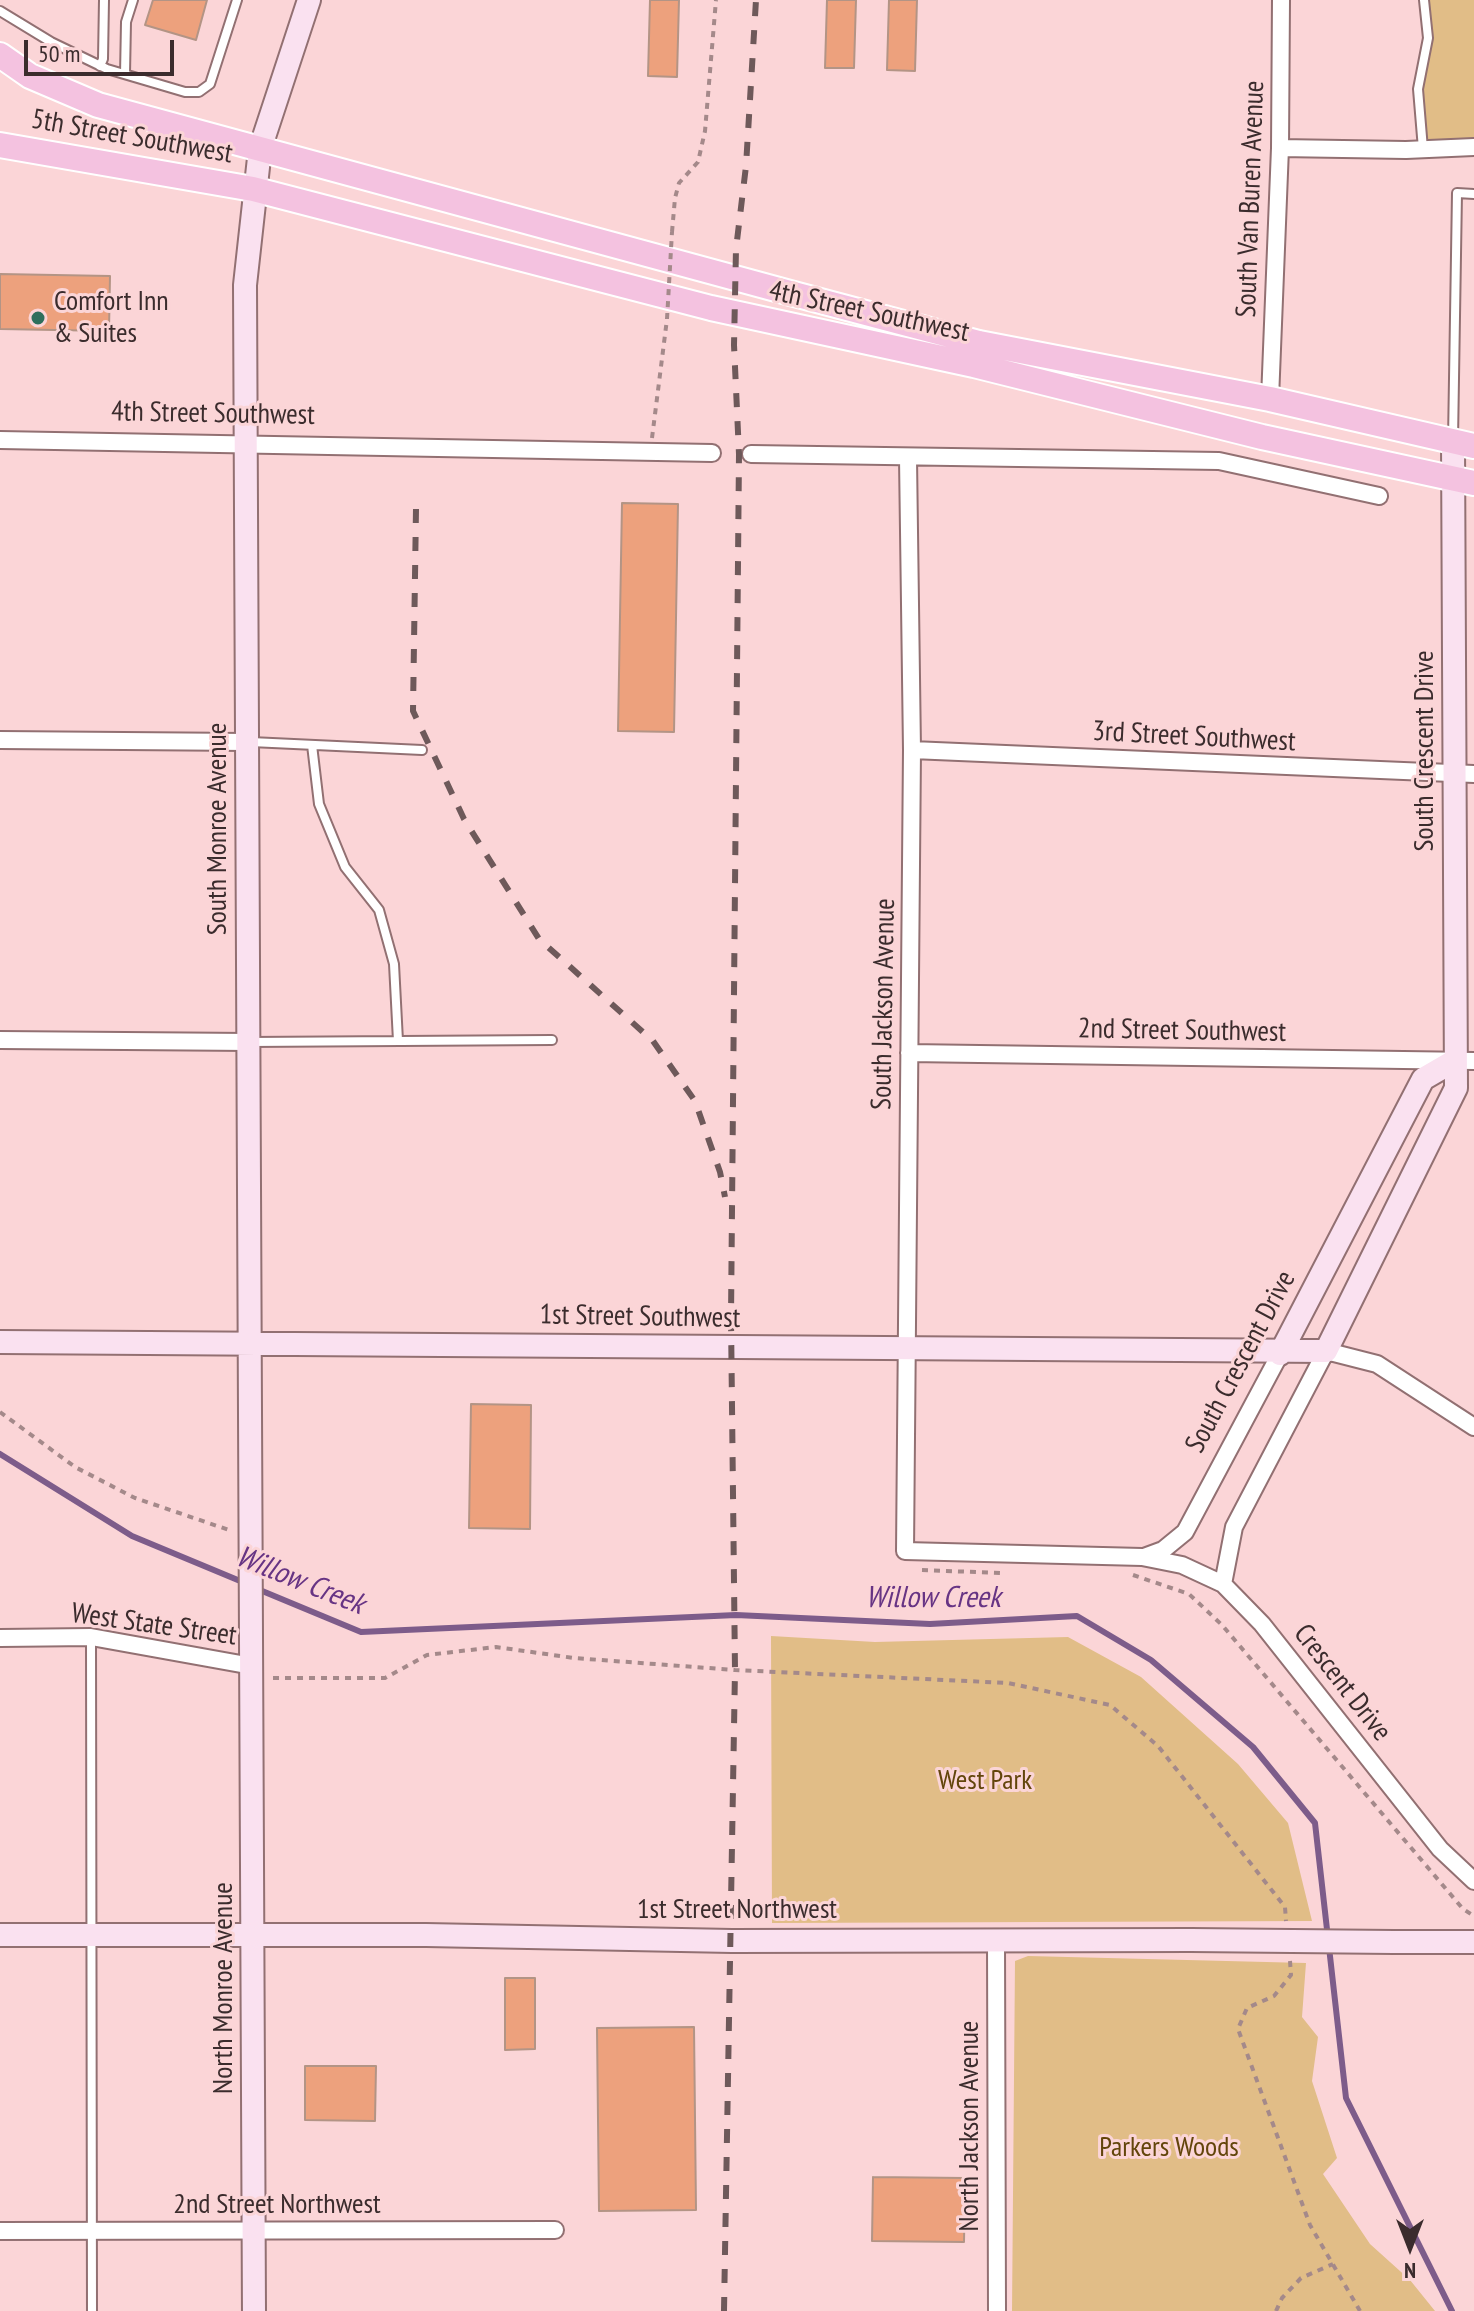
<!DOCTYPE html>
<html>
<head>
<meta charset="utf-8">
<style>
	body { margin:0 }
	#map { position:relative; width:1474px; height:2311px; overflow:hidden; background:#fbd5d7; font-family:"PT Sans Narrow",sans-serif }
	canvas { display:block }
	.north { position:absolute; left:1370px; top:2207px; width:80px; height:80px; -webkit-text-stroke:6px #fbd5d7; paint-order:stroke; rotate:180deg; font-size:22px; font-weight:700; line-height:32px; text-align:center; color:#3b2c2d }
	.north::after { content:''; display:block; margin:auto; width:28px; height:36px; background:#3b2c2d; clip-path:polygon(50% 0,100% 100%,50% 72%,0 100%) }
	.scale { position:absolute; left:24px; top:40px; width:150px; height:36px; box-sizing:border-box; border:4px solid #3b2c2d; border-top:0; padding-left:10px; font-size:24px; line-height:28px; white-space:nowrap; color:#3b2c2d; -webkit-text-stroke:6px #fbd5d7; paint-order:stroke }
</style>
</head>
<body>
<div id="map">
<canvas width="1474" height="2311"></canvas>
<div class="north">N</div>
<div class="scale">50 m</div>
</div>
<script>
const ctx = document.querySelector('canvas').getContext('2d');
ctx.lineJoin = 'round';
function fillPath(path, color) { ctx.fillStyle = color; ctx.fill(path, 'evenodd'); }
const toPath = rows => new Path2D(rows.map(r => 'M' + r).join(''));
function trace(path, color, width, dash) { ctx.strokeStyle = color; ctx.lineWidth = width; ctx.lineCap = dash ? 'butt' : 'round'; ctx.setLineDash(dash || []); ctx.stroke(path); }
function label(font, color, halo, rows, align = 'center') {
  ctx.font = font + ' "PT Sans Narrow",sans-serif'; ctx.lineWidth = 6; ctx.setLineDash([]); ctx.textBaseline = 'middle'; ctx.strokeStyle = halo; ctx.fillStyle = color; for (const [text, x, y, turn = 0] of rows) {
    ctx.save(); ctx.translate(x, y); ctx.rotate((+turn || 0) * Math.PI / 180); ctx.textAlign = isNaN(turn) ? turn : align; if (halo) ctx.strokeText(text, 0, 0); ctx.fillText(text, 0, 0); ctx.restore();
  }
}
fillPath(toPath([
	[1424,0,1474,0,1474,147,1423,149,1418,89,1428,38],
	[771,1636,875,1642,1068,1637,1141,1677,1238,1764,1288,1823,1312,1921,772,1923],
	[1028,1956,1306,1963,1302,2017,1318,2037,1312,2081,1337,2158,1323,2174,1370,2244,1410,2280,1435,2311,1012,2311,1015,1961]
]), '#e1bd87');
trace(toPath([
	[0,1454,132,1536,245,1583],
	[255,1588,361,1632,736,1615,930,1624,1077,1616,1151,1660,1253,1747,1315,1823,1346,2098,1452,2311]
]), '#7d5c8a', 6);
const building = toPath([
	[153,0,207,0,196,40,145,25,153,0],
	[650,0,679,0,677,77,648,76,650,0],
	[827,0,856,0,854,68,825,68,827,0],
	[889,0,917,0,915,71,887,70,889,0],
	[0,274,110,276,109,331,0,329,0,274],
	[622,503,678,504,674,732,618,731,622,503],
	[471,1404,531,1405,530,1529,469,1528,471,1404],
	[505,1978,535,1978,535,2049,505,2050,505,1978],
	[694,2027,696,2210,599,2211,597,2028,694,2027],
	[305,2066,376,2066,375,2121,305,2120,305,2066],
	[873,2177,965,2178,964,2242,872,2241,873,2177]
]);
fillPath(building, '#eda17d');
trace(building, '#b39485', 2);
const service = toPath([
	[0,11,51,42,107,69,185,92,199,92,210,84,237,0],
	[100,66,103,59,104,0],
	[125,74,126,22,133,0],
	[1423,149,1418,89,1428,38,1424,0],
	[1453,440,1457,193,1474,194],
	[251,742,422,750],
	[312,745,319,804,345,867,379,910,394,964,398,1041],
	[249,1042,552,1040],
	[91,1637,92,2311]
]);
const minor = toPath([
	[1280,148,1406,150,1474,147],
	[1270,399,1280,148,1281,0],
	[0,440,712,453],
	[751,454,1219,461,1379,496],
	[908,458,912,750,905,1551,1142,1557,1182,1565,1223,1584,1262,1624,1440,1849,1474,1881],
	[0,740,247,742],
	[912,750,1474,774],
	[0,1040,249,1042],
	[909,1053,1474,1061],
	[1144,1557,1163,1550,1185,1532,1280,1354],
	[1223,1584,1234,1527,1326,1351,1377,1364,1474,1427],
	[0,1638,91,1637,252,1666],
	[996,1940,997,2311],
	[0,2231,555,2230]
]);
const secondary = toPath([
	[0,1342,1326,1351,1456,1088,1453,441],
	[1280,1354,1423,1079,1454,1061],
	[0,1935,426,1935,732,1941,1191,1940],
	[1394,1942,1474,1942],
	[254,2311,245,285,260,149,309,0]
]);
const primary = toPath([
	[0,55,30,76,98,105,794,294,979,343,1270,399,1474,446],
	[0,145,253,189,711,308,974,365,1262,437,1474,483]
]);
trace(service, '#927072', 12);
trace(minor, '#927072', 20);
trace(secondary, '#927072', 26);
trace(primary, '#fff', 28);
trace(toPath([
	[672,232,675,198,679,183,698,162,705,131,716,0],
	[652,438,667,319],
	[0,1412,75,1467,135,1498,232,1531],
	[922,1570,1000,1573],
	[1133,1575,1189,1594,1222,1625,1463,1909,1474,1916],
	[273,1678,385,1678,427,1655,496,1647,574,1658,735,1670,1008,1683,1110,1705,1158,1746,1285,1907,1286,1921],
	[1290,1961,1291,1975,1274,1996,1247,2008,1238,2029,1310,2225,1360,2311],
	[1276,2311,1282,2298,1301,2278,1333,2264]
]), '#a4898a', 4, [6, 6]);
trace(service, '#fff', 8);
trace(minor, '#fff', 16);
trace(secondary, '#fae1f0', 22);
trace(primary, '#f4c2e0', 24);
trace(toPath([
	[416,509,413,711,464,819,539,939,653,1041,695,1101,720,1172,725,1197],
	[724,2311,735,1670,731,1318,739,454,734,345,736,249,746,166,756,0]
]), '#6e595a', 6, [14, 14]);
const secondaryBridge = toPath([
	[1191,1940,1394,1942]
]);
trace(secondaryBridge, '#927072', 26, []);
trace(toPath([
	[667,319,672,232]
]), '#a4898a', 4, [6, 6]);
trace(secondaryBridge, '#fae1f0', 22);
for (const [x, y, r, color] of [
	[38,318,8,"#2f6f5c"]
]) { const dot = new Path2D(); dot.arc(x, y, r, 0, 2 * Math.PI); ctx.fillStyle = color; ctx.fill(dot); trace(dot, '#fbd5d7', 3); }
label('28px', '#3b2c2d', '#fbd5d7', [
	["5th Street Southwest",132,137,10],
	["South Van Buren Avenue",1251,199,-88],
	["4th Street Southwest",869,312,12],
	["4th Street Southwest",213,414,1],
	["3rd Street Southwest",1194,737,3],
	["South Crescent Drive",1425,751,-90],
	["South Monroe Avenue",218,829,-90],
	["South Jackson Avenue",884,1004,-89],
	["2nd Street Southwest",1182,1031,1],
	["1st Street Southwest",640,1317,1],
	["South Crescent Drive",1241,1362,-62],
	["West State Street",154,1625,8],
	["Crescent Drive",1342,1683,52],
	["1st Street Northwest",737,1910],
	["North Monroe Avenue",224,1988,-90],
	["North Jackson Avenue",970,2126,-90],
	["2nd Street Northwest",277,2205]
]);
label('28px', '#3b2c2d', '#fbd5d7', [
	["Comfort Inn",54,302],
	["& Suites",54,334]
], 'left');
label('28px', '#63450b', '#fbd5d7', [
	["West Park",985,1781],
	["Parkers Woods",1169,2148]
]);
label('italic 30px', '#673484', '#fbd5d7', [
	["Willow Creek",300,1581,22],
	["Willow Creek",933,1598]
]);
</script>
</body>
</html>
